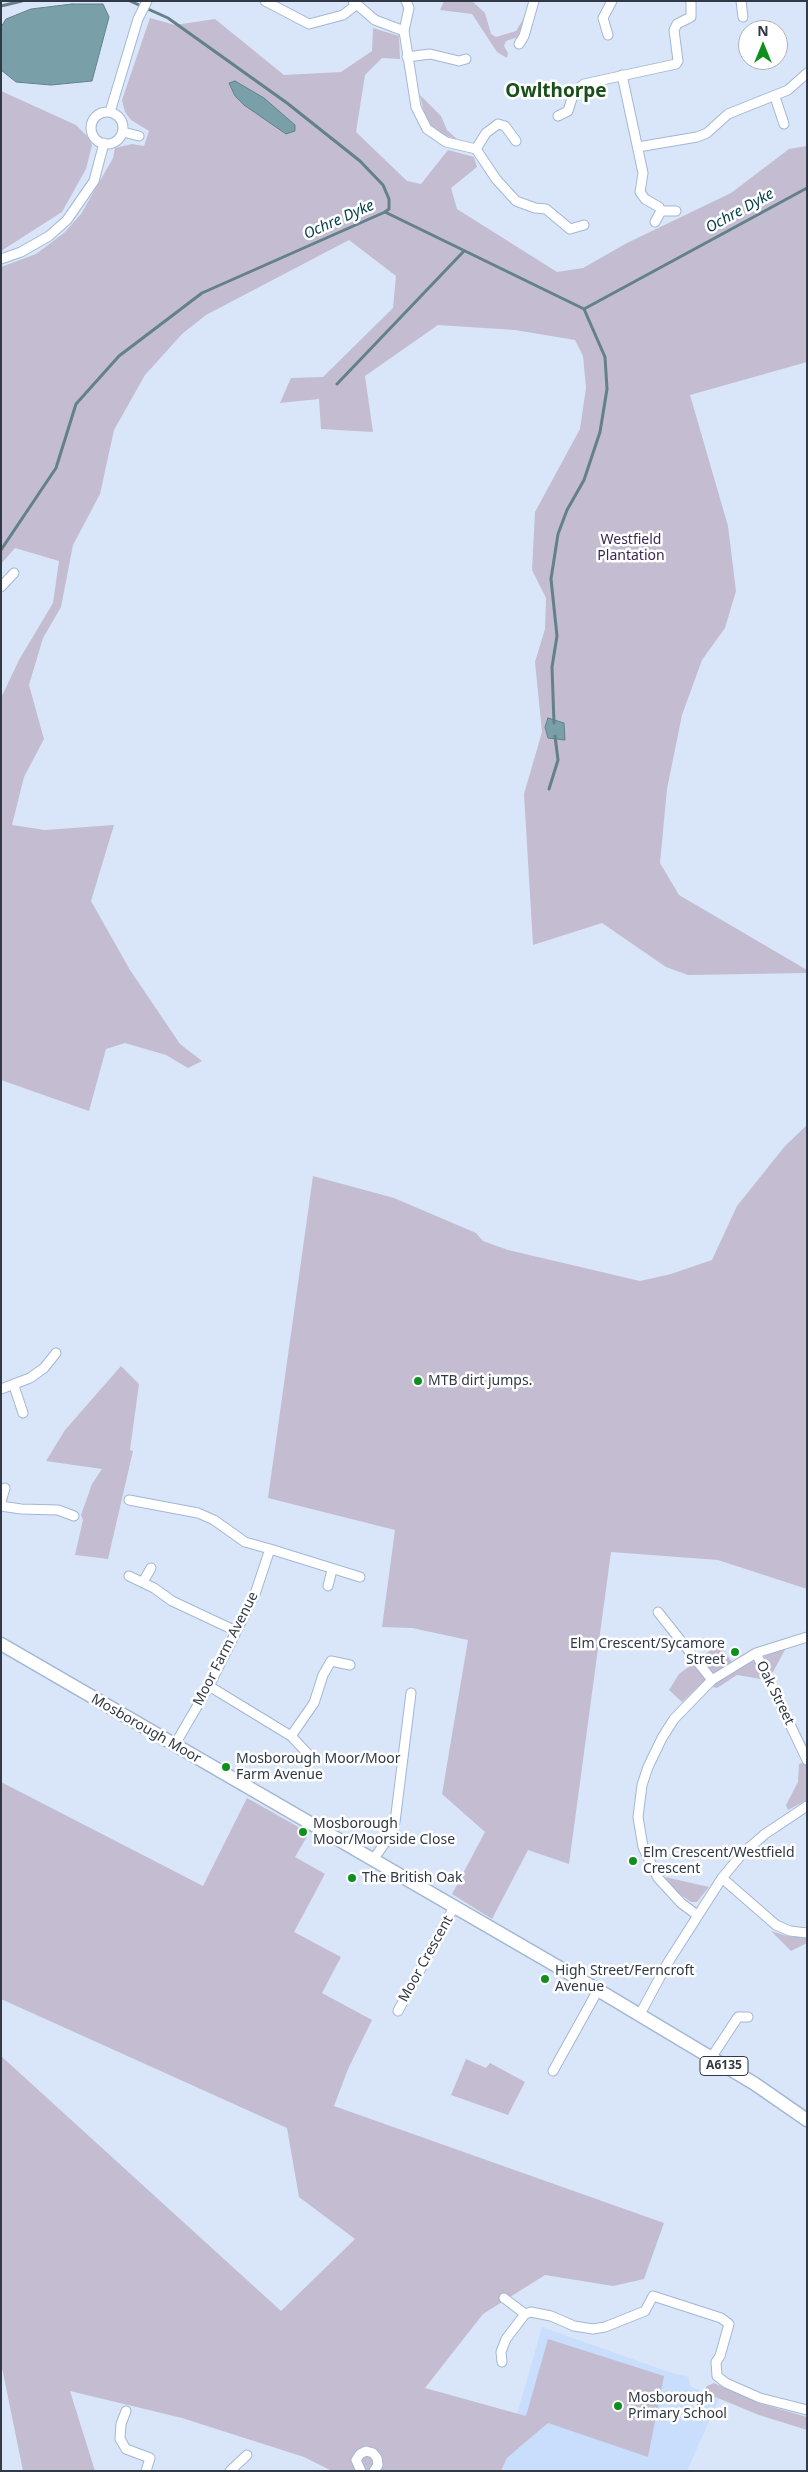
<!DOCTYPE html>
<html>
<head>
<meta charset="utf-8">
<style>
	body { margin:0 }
	#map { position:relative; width:808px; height:2472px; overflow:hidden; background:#d9e6f9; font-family:"Noto Sans",sans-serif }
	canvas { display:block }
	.frame { position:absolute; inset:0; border:2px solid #303945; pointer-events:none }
	.north { position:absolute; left:738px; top:20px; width:50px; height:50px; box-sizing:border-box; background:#fff; border:1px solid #acb0b5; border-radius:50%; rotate:0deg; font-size:14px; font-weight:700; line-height:20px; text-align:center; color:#303945 }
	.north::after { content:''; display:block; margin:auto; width:18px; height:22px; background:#0e8f1e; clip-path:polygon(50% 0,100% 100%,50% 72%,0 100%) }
</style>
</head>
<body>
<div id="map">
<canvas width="808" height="2472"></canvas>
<div class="frame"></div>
<div class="north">N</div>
</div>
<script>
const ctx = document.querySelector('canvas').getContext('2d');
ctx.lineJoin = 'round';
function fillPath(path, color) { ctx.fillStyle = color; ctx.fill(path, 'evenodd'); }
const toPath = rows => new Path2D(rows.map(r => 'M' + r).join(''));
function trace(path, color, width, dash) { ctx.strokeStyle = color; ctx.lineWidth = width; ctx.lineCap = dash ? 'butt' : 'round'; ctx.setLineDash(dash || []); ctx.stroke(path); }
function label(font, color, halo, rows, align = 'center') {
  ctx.font = font + ' "Noto Sans",sans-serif'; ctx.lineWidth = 5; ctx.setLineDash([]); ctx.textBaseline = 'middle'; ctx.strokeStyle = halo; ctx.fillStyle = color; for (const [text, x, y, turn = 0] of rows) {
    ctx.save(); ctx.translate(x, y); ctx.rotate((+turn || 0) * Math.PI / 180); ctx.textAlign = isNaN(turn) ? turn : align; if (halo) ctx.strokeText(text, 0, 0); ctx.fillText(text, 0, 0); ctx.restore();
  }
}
fillPath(toPath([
	[542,2327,669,2372,689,2377,690,2386,719,2399,687,2471,501,2471,507,2458,547,2424,517,2414]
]), '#c9defc');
fillPath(toPath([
	[444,1,472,1,485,13,491,34,496,37,516,31,524,18,518,37,506,41,504,46,508,53,507,58,497,52,472,14,440,10],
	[150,18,175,25,215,19,284,75,341,72,372,51,373,28,399,36,400,59,382,58,365,75,356,132,407,181,421,184,448,150,474,157,477,167,451,188,457,209,557,272,583,268,627,243,731,193,789,149,807,146,807,362,690,395,728,526,736,591,725,628,702,660,682,715,667,789,660,863,679,895,807,970,807,973,688,975,666,967,602,923,533,945,524,794,542,732,535,662,545,629,546,598,532,570,535,512,580,429,586,388,583,356,575,340,515,330,438,325,365,376,373,432,321,429,319,399,280,403,291,378,323,377,393,308,396,276,349,240,206,315,182,334,145,375,114,430,100,494,73,545,61,607,43,638,29,685,44,739,24,777,12,825,45,830,114,825,91,901,130,970,180,1044,202,1061,188,1068,166,1055,125,1043,106,1049,89,1111,1,1080,1,698,19,660,53,603,59,561,15,548,1,564,1,267,36,254,64,233,81,214,113,158,115,148,132,144,144,146,149,131,131,120,125,112,122,100],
	[1,91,76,125,88,137,92,145,86,169,62,212,1,251],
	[420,95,441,116,447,130,458,140,442,134,426,121],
	[807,1125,807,1589,718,1560,611,1552,569,1864,528,1850,492,1919,452,1894,485,1832,442,1794,468,1640,412,1628,382,1627,395,1530,268,1498,313,1176,394,1198,476,1233,483,1241,508,1250,640,1281,671,1274,712,1260,737,1206,785,1146],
	[121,1366,139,1384,130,1450,133,1451,108,1559,75,1555,83,1520,81,1515,92,1484,102,1469,46,1461,65,1430],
	[719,1644,737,1669,787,1646,773,1672,761,1679,737,1675,717,1688,701,1684,682,1702,669,1690,679,1674],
	[807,1761,807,1800,788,1810,786,1805,798,1782,799,1764],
	[1,1782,203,1886,247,1798,309,1833,295,1857,325,1874,294,1932,341,1957,322,1993,372,2020,348,2069,334,2106,664,2223,644,2279,613,2286,545,2275,483,2314,425,2388,526,2416,548,2339,664,2376,648,2457,548,2423,507,2458,501,2471,332,2471,304,2457,182,2418,70,2391,95,2471,23,2471,1,2363,1,2056,281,2311,355,2239,299,2197,287,2128,1,1999],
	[665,1877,709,1887,697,1902,691,1902,677,1892],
	[771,1931,787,1936,807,1938,807,1943,791,1951],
	[466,2059,486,2068,490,2063,525,2082,508,2115,451,2095],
	[714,2383,762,2404,807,2417,807,2430,759,2415,703,2392,707,2386]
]), '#c4bcd1');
const water = toPath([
	[72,4,103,4,109,17,92,81,51,85,16,82,1,70,1,27,6,19,31,9,72,4],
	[235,81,264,98,295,125,295,131,286,134,244,105,235,96,229,83,235,81],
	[548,718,564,723,565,740,548,738,545,727,548,718]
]);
fillPath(water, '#79a0a9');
trace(water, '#63818b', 1);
trace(toPath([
	[130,1,168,18,287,103,360,161,383,185,389,199,389,209,385,212],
	[1,6,22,1],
	[337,384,464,251],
	[1,550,56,468,76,404,119,356,202,293,385,212,584,309,807,188],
	[554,723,552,667,557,636,551,579,558,534,567,510,584,480,600,432,607,389,605,357,584,309],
	[549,789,558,760,555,736]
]), '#63818b', 3);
const minor = toPath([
	[265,1,309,24,343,15,356,5],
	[353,1,375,20,404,31,416,107,427,129,446,142,476,149,496,179,516,201,535,208,546,209,570,229,584,225],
	[741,1,743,17],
	[404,31,409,8,406,1],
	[608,35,603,18,612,1],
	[519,44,524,36,534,1],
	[407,57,430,54,459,61,466,59],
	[622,75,643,173,640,192,645,199,659,207,661,211,655,222],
	[775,97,784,124],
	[110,112,138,19,147,1],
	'91 128a16 16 0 1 1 32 0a16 16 0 1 1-32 0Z',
	[558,116,568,111,574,92,584,84,676,64,678,61,674,30,677,24,691,17,691,1],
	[123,132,139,136],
	[638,147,697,137,707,133,728,114,788,90,807,73],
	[476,149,486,133,498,124,505,126,516,141],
	[661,211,676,211],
	[1,259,21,252,49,236,67,220,94,181,104,143],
	[1,587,14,573],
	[14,1386,23,1413],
	[1,1389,30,1378,44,1368,56,1353],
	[129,1500,198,1513,214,1520,245,1542,270,1549],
	[1,1502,5,1488],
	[1,1506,21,1509,58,1510,74,1516],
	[129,1576,154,1588,172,1601,236,1631],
	[143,1582,151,1568],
	[328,1586,332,1570],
	[658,1612,712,1680],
	[756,1653,807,1760],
	[209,1686,291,1736,309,1755],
	[291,1736,314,1703,323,1675,331,1661,350,1665],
	[174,1746,209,1686,255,1594,270,1549,360,1577],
	[373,1860,389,1837,395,1822,411,1693],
	[722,1878,776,1925,790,1931,807,1933],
	[697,1915,681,1903,658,1878,643,1847,638,1817,642,1785,648,1767,662,1738,674,1719,712,1680,756,1653,807,1637],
	[398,2011,454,1907],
	[639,2016,667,1964,722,1878,742,1854,765,1834,807,1806],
	[711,2058,738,2017,748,2017],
	[553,2071,598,1990],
	[504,2298,525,2314,531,2312,551,2316,574,2326,593,2329,605,2327,645,2311,653,2296,721,2318,729,2324,720,2356,716,2362,717,2376,726,2383,760,2398,807,2410],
	[502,2362,501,2352,506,2339,525,2314],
	[126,2411,121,2424,120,2439,126,2449,150,2458,146,2471],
	[230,2471,247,2455],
	[361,2471,356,2460,360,2454,366,2451,373,2453,377,2458,378,2465,374,2471]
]);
const primary = toPath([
	[1,1644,598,1990,755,2084,807,2120]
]);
trace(minor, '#a2b7d5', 11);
trace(primary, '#a2b7d5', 15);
trace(minor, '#fff', 9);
trace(primary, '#fff', 12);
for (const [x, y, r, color] of [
	[418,1381,5,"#0e8f1e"],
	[735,1652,5,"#0e8f1e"],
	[226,1767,5,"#0e8f1e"],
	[303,1832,5,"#0e8f1e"],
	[633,1861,5,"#0e8f1e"],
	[352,1878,5,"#0e8f1e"],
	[545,1979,5,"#0e8f1e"],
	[618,2406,5,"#0e8f1e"]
]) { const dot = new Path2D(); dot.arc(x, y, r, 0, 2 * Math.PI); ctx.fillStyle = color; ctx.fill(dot); trace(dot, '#fff', 2); }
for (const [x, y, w] of [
	[724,2066,48]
]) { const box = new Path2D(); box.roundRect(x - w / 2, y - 9.5, w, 19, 4); ctx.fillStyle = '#fff'; ctx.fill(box); trace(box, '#303945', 1); }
label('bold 12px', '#303945', null, [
	["A6135",724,2066]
]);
label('14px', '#3a2751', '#fff', [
	["Westfield",631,540],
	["Plantation",631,556]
]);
label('14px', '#303945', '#fff', [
	["MTB dirt jumps.",428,1381],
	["Elm Crescent/Sycamore",725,1644,"right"],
	["Street",725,1660,"right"],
	["Mosborough Moor/Moor",236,1759],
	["Farm Avenue",236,1775],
	["Mosborough",313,1824],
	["Moor/Moorside Close",313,1840],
	["Elm Crescent/Westfield",643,1853],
	["Crescent",643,1869],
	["The British Oak",362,1878],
	["High Street/Ferncroft",555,1971],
	["Avenue",555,1987],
	["Mosborough",628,2398],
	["Primary School",628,2414]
], 'left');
label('14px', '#303945', '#fff', [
	["Moor Farm Avenue",226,1649,-63],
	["Oak Street",775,1693,64],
	["Mosborough Moor",146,1729,30],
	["Moor Crescent",426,1959,-61]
]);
label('italic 15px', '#003e48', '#fff', [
	["Ochre Dyke",740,211,-29],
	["Ochre Dyke",339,220,-24]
]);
label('bold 19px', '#194f1b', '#fff', [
	["Owlthorpe",556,92]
]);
</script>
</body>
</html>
